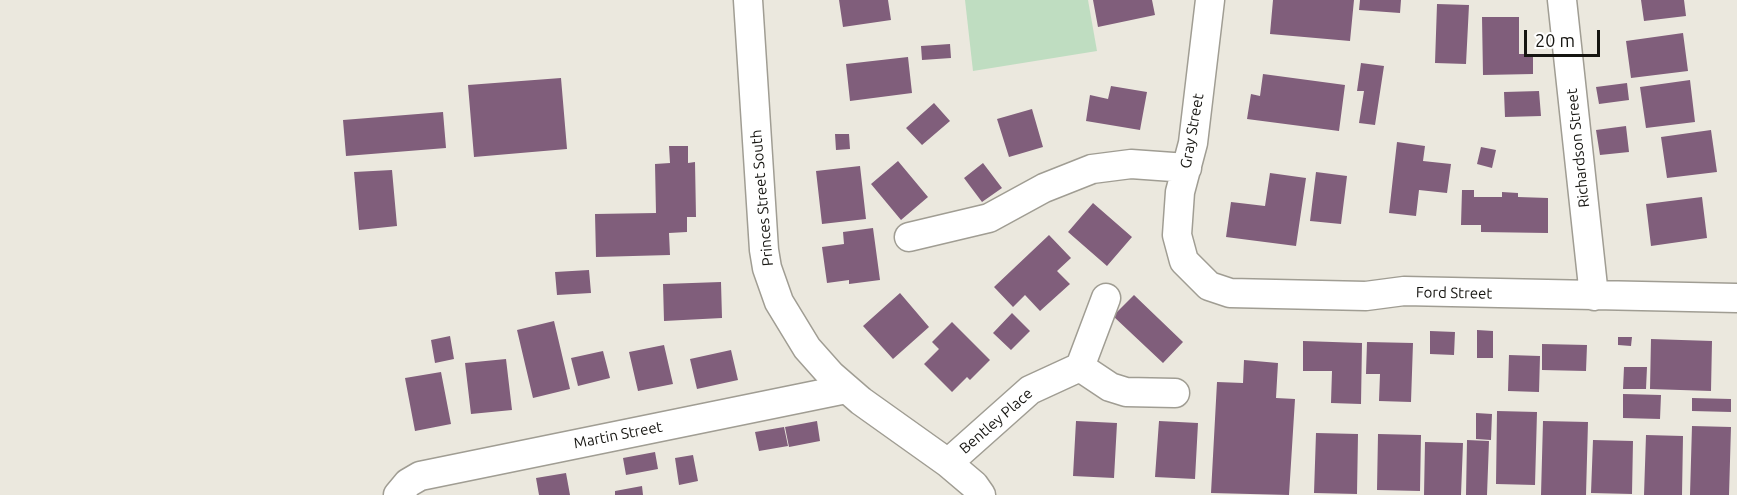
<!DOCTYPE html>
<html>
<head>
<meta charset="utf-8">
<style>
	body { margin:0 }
	#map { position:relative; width:1737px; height:495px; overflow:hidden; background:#ebe8de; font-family:Ubuntu,sans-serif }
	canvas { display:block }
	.scale { position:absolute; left:1524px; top:30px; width:76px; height:27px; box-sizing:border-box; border:3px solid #161511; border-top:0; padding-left:8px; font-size:18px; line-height:21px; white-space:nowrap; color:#161511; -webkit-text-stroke:4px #fff; paint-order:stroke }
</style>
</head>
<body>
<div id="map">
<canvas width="1737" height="495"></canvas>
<div class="scale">20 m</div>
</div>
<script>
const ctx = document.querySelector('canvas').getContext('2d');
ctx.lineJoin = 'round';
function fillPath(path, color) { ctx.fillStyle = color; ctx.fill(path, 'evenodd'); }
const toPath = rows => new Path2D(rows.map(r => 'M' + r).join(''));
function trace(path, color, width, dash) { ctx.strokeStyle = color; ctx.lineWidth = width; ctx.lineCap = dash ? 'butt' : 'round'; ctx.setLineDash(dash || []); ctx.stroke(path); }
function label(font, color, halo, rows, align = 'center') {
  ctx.font = font + ' Ubuntu,sans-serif'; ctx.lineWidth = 4.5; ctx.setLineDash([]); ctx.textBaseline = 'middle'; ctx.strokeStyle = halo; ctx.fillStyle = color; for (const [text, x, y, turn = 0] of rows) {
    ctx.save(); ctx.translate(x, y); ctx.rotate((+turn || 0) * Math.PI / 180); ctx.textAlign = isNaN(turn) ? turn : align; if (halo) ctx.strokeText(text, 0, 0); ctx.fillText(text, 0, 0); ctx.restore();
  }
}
fillPath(toPath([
	[965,0,1088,0,1097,51,973,71]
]), '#bfddc1');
fillPath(toPath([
	[839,0,888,0,891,20,843,27],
	[1093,0,1152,0,1155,15,1098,27],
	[1273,0,1354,0,1350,41,1270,34],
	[1360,0,1401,0,1400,13,1359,10],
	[1641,0,1684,0,1686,16,1644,21],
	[1437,4,1469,5,1466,64,1435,63],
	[1482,17,1519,17,1519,54,1533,54,1533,74,1483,75],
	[1683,33,1688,71,1631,78,1626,41],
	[950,44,951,58,922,60,921,46],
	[908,57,912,93,850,101,846,64],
	[1361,63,1384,66,1375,125,1359,123,1364,91,1357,91],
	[1263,74,1345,85,1339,131,1247,119,1251,94,1260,96],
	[561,78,567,149,474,157,468,85],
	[1690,80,1695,122,1646,128,1640,87],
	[1627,83,1629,100,1599,104,1596,87],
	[1111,86,1147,92,1140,130,1086,121,1090,95,1108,99],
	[1539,91,1541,116,1505,117,1504,92],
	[934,103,950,121,922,145,906,128],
	[1032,109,1043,147,1009,157,997,119],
	[443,112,446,148,346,156,343,120],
	[1626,126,1629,152,1600,155,1596,130],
	[1711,130,1717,172,1667,178,1661,137],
	[835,134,849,134,850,149,836,150],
	[1397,142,1425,146,1423,161,1451,164,1447,193,1419,190,1416,216,1389,213],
	[669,146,688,146,688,163,695,162,696,217,687,217,687,232,669,233,670,255,596,257,595,214,656,213,655,164,670,163],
	[1481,147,1496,150,1492,168,1477,164],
	[898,161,928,197,901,220,871,184],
	[983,163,1002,188,982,202,964,178],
	[860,166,866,219,822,224,816,171],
	[392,170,397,226,359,230,354,172],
	[1316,172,1347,176,1341,224,1310,221],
	[1270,173,1306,178,1296,246,1226,237,1231,202,1265,206],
	[1462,190,1474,190,1474,197,1502,197,1502,192,1518,193,1518,197,1548,198,1548,233,1481,232,1481,225,1461,225],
	[1702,197,1707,238,1651,246,1646,204],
	[1093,203,1132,237,1107,266,1068,232],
	[873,228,880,280,849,284,849,280,827,283,822,247,844,244,843,232],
	[1049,235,1071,258,1057,271,1070,284,1040,311,1025,295,1013,307,994,287],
	[589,270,591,293,557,295,555,272],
	[721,282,722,318,664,321,663,284],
	[900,293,929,327,893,359,863,326],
	[1134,295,1183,342,1163,363,1113,316],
	[1012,313,1030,331,1011,350,993,333],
	[554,321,570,389,533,398,517,330],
	[952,322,990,360,970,380,967,377,952,392,924,364,939,349,932,342],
	[1477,330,1493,331,1493,358,1477,358],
	[1430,331,1455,332,1454,355,1430,354],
	[450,336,454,359,435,363,431,340],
	[1618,337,1632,337,1631,346,1618,345],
	[1651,339,1712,341,1711,391,1650,389],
	[1303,341,1362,343,1361,404,1331,403,1332,371,1303,371],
	[1367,342,1413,343,1411,402,1379,401,1380,374,1366,374],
	[1542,344,1587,345,1586,371,1542,370],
	[664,345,673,384,638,391,629,352],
	[731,350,738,380,697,389,690,359],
	[603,351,610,378,578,386,571,358],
	[1509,355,1540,356,1539,392,1508,391],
	[506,359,512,410,471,414,465,363],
	[1244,360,1278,363,1276,398,1295,399,1289,495,1211,493,1217,382,1243,383],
	[1624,367,1647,367,1646,389,1623,389],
	[441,372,451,424,415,431,405,378],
	[1623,394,1661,395,1660,419,1623,418],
	[1692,398,1731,399,1731,412,1692,411],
	[1497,411,1537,412,1535,485,1496,484],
	[1476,413,1492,414,1491,440,1476,439],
	[817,421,820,441,789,447,785,427],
	[1076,421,1117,423,1114,478,1073,476],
	[1159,421,1198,423,1195,479,1155,477],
	[1543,421,1588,422,1586,495,1541,495],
	[1692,426,1731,427,1729,495,1690,495],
	[784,427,788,446,759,451,755,432],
	[1316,433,1358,434,1357,494,1314,493],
	[1378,434,1421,435,1420,491,1377,490],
	[1646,435,1683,436,1682,495,1644,495],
	[1467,440,1489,441,1487,495,1466,495],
	[1593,440,1633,441,1632,494,1591,493],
	[1425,442,1463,443,1461,495,1424,495],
	[655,452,658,469,626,475,623,458],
	[693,455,698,481,679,485,675,458],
	[566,473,570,495,539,495,536,478],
	[642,486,643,495,615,495,615,491]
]), '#805e7b');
const minor = toPath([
	[748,0,764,250,767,268,779,302,807,348,831,375,861,401,948,463,974,485,981,495],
	[1210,0,1193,143,1180,192,1177,235,1184,261,1209,286,1230,293,1366,296,1404,291,1737,298],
	[1562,0,1594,296],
	[909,237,989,218,1044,188,1092,169,1131,164,1187,168],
	[1080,367,1110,387,1126,392,1175,393],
	[948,463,1030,390,1080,367,1106,298],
	[398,495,408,483,420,476,846,389]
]);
trace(minor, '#a09d93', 31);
trace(minor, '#fff', 28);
label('15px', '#161511', '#fff', [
	["Gray Street",1192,131,-80],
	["Richardson Street",1578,148,-96],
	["Princes Street South",762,198,-95],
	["Ford Street",1454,293,1],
	["Bentley Place",996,421,-41],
	["Martin Street",618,435,-11]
]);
</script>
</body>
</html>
